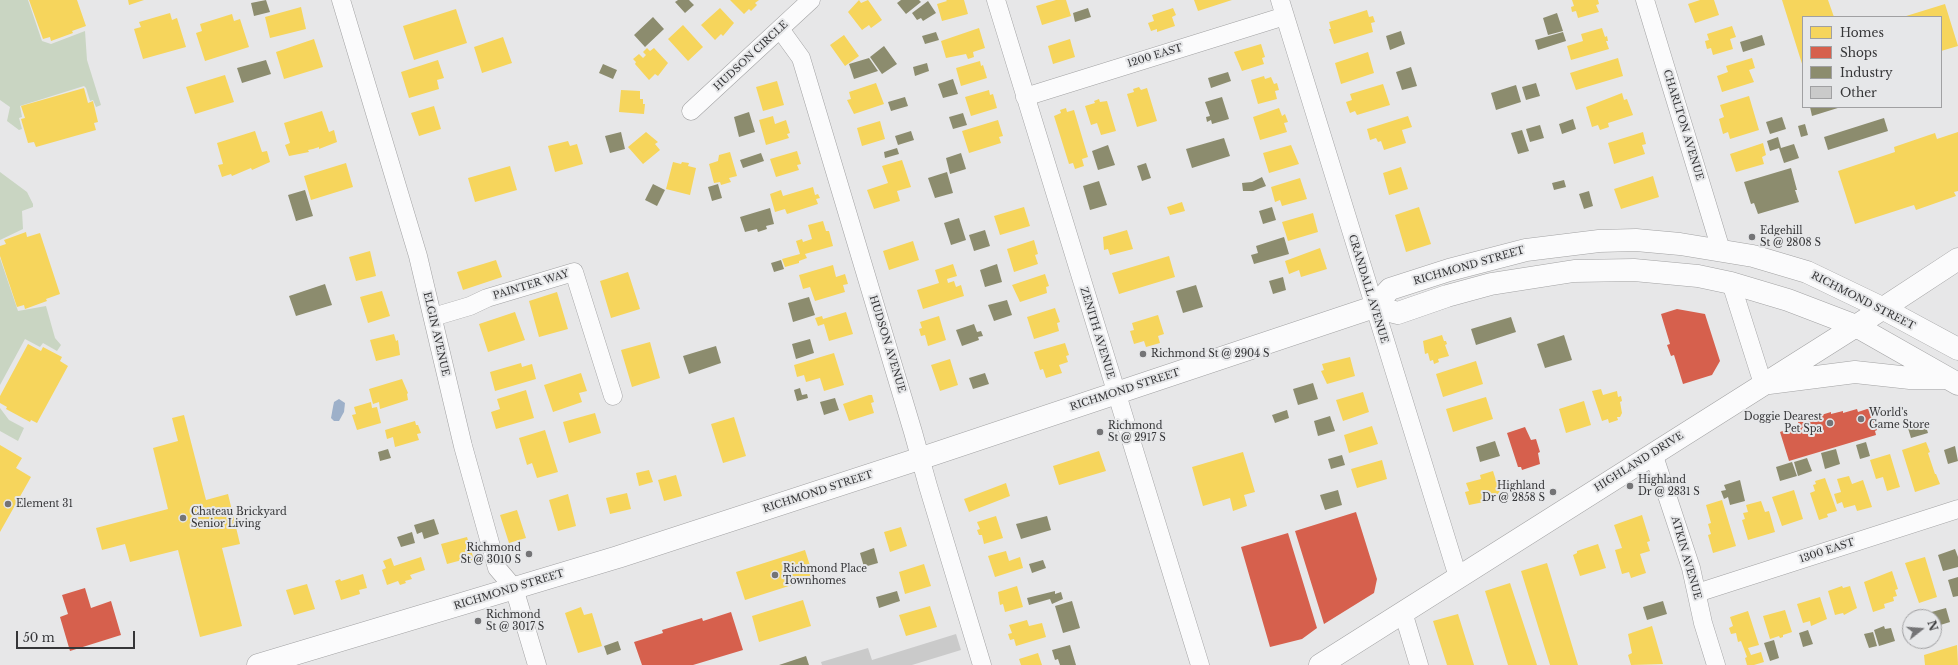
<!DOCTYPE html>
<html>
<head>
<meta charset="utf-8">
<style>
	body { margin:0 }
	#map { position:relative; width:1958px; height:665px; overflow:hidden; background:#e7e7e8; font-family:"Libre Baskerville",serif }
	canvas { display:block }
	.legend { position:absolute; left:1802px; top:16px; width:140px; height:92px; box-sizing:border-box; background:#e6e7e9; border:1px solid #a0a0a2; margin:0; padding:5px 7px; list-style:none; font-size:12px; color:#363638 }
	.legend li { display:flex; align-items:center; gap:8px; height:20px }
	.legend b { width:20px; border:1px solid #a0a0a2 }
	.north { position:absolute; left:1902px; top:609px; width:40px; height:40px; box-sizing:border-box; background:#e6e7e9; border:1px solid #a0a0a2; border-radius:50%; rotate:73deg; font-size:11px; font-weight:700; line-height:16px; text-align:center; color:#363638 }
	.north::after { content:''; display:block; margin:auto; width:14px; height:18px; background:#747476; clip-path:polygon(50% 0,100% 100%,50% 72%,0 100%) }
	.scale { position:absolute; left:16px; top:631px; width:119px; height:18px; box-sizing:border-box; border:2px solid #363638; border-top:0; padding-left:5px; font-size:12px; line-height:14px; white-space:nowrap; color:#363638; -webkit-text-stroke:3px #e6e7e9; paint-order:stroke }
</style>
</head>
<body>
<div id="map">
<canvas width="1958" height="665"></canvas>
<ul class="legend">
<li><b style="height:11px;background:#f6d55c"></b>Homes</li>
<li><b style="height:11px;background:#d6604d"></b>Shops</li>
<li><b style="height:11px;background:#8c8c6e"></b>Industry</li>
<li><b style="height:11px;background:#cacaca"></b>Other</li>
</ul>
<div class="north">N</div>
<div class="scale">50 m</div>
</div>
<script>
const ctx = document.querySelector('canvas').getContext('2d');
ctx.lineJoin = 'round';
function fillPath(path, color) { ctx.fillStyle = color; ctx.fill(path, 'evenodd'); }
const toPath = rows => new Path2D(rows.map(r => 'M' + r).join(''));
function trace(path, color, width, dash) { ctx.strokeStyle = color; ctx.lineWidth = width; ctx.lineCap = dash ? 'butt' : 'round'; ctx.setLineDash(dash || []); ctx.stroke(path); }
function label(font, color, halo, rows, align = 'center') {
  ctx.font = font + ' "Libre Baskerville",serif'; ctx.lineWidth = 4; ctx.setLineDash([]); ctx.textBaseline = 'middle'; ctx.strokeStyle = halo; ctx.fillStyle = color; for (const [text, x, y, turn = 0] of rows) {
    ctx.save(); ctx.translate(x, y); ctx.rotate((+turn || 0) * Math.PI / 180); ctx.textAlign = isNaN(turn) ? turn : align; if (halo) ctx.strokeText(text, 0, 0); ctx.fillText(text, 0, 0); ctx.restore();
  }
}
fillPath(toPath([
	[0,0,28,0,42,41,51,44,85,31,87,60,101,105,96,107,93,100,90,101,86,88,84,86,20,106,22,117,19,118,22,129,19,130,7,121,10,107,0,100],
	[0,172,27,192,33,204,33,207,22,211,23,229,0,240],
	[0,258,18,311,46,306,55,338,61,345,57,351,43,343,40,347,25,339,0,385],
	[0,408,9,420,24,428,18,441,0,431]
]), '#c9d5c2');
fillPath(toPath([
	[339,399,345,403,344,412,339,421,334,421,331,418,333,407,334,402]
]), '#9db0c9');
fillPath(toPath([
	[29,0,77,0,86,26,72,31,73,33,51,41,50,37,43,39],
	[128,0,144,0,129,5],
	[730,0,759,0,755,3,757,5,751,11,749,9,744,14],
	[859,0,861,3,868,0,882,20,871,28,869,25,862,30,848,12],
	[946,0,964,0,968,14,942,21,937,4,947,1],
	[1056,0,1066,0,1071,16,1042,25,1036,6],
	[1194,0,1232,0,1198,11],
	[1572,0,1598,0,1599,4,1596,5,1599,12,1578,18,1576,11,1572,12,1571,7,1574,6],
	[1700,0,1714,0,1719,15,1695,23,1688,4],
	[1782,0,1828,0,1834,17,1803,17,1803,67],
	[1945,4,1958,46,1941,51,1941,17,1903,17],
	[301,7,306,29,270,38,265,17],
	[720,8,734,23,723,36,721,34,715,40,701,25],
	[1173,8,1176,15,1172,17,1175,26,1157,32,1157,29,1151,31,1148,23,1154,21,1152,15],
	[456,9,467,43,414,60,403,26],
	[1367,10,1369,17,1373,16,1375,22,1371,23,1373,32,1334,44,1329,29,1331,29,1329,22],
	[170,13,172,20,177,18,186,47,143,59,134,29,141,27,139,22],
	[232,14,234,21,240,19,249,47,205,61,196,33,202,31,200,24],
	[683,25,703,47,688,61,668,39],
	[1732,26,1736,37,1730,39,1733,49,1713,55,1711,48,1707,49,1705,41,1709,40,1707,34],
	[979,28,985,48,973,52,974,57,968,59,966,54,946,58,941,41],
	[1602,28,1605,37,1607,36,1608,41,1606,41,1609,49,1571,60,1567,46,1583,41,1581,34],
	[844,35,859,56,845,66,830,45],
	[503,37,512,63,482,73,474,47],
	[314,39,323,67,284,79,276,52],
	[1070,39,1075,57,1053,64,1048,46],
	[1261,44,1265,57,1262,58,1264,64,1242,71,1234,52],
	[647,48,650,51,654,48,668,63,658,76,655,74,649,80,635,64,636,62,633,59,639,54,643,58,646,55,643,52],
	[1368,52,1374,73,1341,84,1335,63],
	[1618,58,1623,76,1576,90,1570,73],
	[1752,58,1755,68,1749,70,1754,82,1722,92,1717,76,1728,72,1726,66],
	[438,60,444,78,437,80,439,89,409,98,401,72],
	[980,61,981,66,983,65,987,78,961,86,956,68],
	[225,75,234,102,195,114,186,87],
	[1264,76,1265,79,1271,77,1274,84,1277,83,1279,90,1275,91,1277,99,1258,104,1251,80],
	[777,81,784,105,763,111,756,87],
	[876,83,884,104,854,114,847,100,851,99,849,92],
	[1383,84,1390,105,1357,115,1355,111,1350,113,1346,102,1352,100,1350,94],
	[1139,87,1141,90,1147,88,1157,121,1137,127,1127,94,1134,92,1133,89],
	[84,88,88,103,93,101,98,122,94,123,96,130,36,147,34,142,28,143,21,119,25,118,21,106],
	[621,90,640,91,640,99,643,99,643,104,645,104,644,114,619,112],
	[989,90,990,95,993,94,997,108,971,116,965,97],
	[1622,93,1624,100,1627,99,1633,115,1608,123,1609,127,1600,130,1598,125,1592,127,1586,107],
	[1749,96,1759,130,1730,139,1728,132,1723,134,1719,119,1724,117,1720,105],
	[1099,99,1100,102,1107,101,1116,131,1101,135,1097,123,1091,125,1085,106,1095,103,1094,101],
	[434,106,441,129,419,136,411,113],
	[1066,108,1067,112,1074,110,1088,157,1082,159,1084,166,1075,169,1073,163,1069,164,1054,116,1061,113,1060,110],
	[1279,108,1282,116,1285,114,1288,122,1284,123,1287,132,1260,140,1253,117],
	[322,111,329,132,334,130,337,142,319,149,319,147,313,149,308,150,309,152,289,156,285,145,290,143,284,123],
	[773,116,775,124,786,120,790,133,787,134,789,138,766,145,759,120],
	[1408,116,1412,127,1402,130,1406,143,1384,150,1381,141,1378,142,1376,138,1370,140,1367,129],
	[998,120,1003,136,999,137,1001,143,969,153,962,131],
	[880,121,885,139,862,146,857,128],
	[255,131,262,152,267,151,270,162,252,170,251,168,232,176,231,174,222,177,218,165,223,164,217,143],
	[646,132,658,142,655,144,660,150,643,164,628,147],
	[1643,132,1646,144,1642,145,1645,154,1614,164,1608,143],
	[1958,132,1958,191,1954,192,1956,196,1916,210,1914,205,1855,224,1838,171,1895,152,1894,147,1935,133,1937,139],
	[568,141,570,146,577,144,583,164,555,172,548,146],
	[1763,143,1766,155,1762,157,1764,164,1736,172,1730,154],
	[1291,145,1299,164,1269,173,1263,153],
	[797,151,801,164,797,165,799,170,776,177,770,159],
	[730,152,737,176,729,178,731,182,721,185,720,182,714,183,709,164,718,161,719,155],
	[902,160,911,187,897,191,900,201,874,209,867,190,888,183,882,166],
	[673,162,681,164,682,162,689,163,688,166,696,168,690,195,666,189],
	[346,163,353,187,311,200,304,176],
	[510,166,517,190,475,202,468,178],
	[1401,167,1408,189,1389,195,1383,173],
	[1653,176,1659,197,1621,209,1614,189],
	[1300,178,1307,199,1282,206,1280,200,1275,202,1271,187],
	[813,187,815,195,818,194,820,198,816,199,818,204,787,214,785,209,775,212,770,194,781,190,783,196],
	[1182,202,1185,211,1170,215,1167,207],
	[1024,207,1030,226,1000,235,994,216],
	[1419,207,1431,244,1406,252,1395,215],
	[1313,213,1318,232,1288,241,1282,222],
	[823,221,826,231,829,231,833,246,805,254,807,258,799,261,799,263,785,267,782,259,800,254,796,241,802,239,803,242,812,239,808,225],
	[1127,230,1133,249,1110,255,1108,249,1104,250,1103,237],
	[26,232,27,237,40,233,60,294,46,299,47,301,25,309,24,305,17,307,0,256,0,246,6,244,4,240],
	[1034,240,1038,254,1035,255,1038,264,1014,272,1007,249],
	[913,241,919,260,889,270,883,251],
	[1320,248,1327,269,1301,277,1299,270,1289,274,1285,261],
	[370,251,376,276,356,281,349,257],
	[1169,256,1175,277,1119,294,1112,273],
	[496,260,502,277,463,290,457,272],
	[953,264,957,276,947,279,948,283,954,281,956,287,961,285,964,296,923,309,917,290,939,283,935,270],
	[833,265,836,277,845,274,848,284,843,285,845,292,815,301,810,287,803,289,799,275],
	[628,272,640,309,611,318,600,281],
	[1045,274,1049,286,1046,287,1047,293,1020,302,1012,285],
	[382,291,390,316,368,323,360,297],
	[557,292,568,329,539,337,529,301],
	[1055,308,1060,322,1057,323,1059,331,1034,339,1027,317],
	[515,312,525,340,488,352,479,324],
	[846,312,853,334,829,341,824,324,818,326,815,318,822,316,823,319],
	[1158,315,1164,334,1158,336,1160,343,1146,347,1144,341,1134,344,1130,331,1134,330,1132,323],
	[939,316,946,340,928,346,925,335,921,336,919,329,922,328,920,322],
	[394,334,396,341,398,340,400,355,376,361,370,340],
	[1442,335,1444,341,1446,341,1447,344,1445,345,1449,356,1438,359,1439,362,1434,364,1433,360,1430,361,1428,353,1425,354,1423,341],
	[650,342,660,378,632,387,621,350],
	[1065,343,1069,355,1066,356,1068,362,1059,365,1062,373,1046,378,1043,369,1040,370,1034,352],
	[28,344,41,351,43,347,62,357,60,361,68,366,37,423,31,420,30,422,6,409,7,407,0,403,0,396],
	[834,353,844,385,824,391,820,378,806,382,804,375,797,377,794,365],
	[1350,357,1355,376,1327,384,1321,371,1324,370,1322,364],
	[950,359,958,385,940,391,931,365],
	[1476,361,1483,384,1443,397,1436,374],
	[521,363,522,367,532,364,536,379,495,391,490,372],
	[581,373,587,391,579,393,582,402,553,412,544,385],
	[402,379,408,393,407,394,408,400,380,409,379,402,373,404,369,389],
	[1601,389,1603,395,1617,391,1618,397,1621,396,1622,401,1620,402,1622,413,1620,417,1617,417,1618,420,1609,423,1608,419,1602,421,1592,391],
	[526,390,534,418,496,429,491,412,500,409,497,399],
	[1363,392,1369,412,1343,421,1336,400],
	[869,395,872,395,874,402,871,403,874,413,849,421,843,404],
	[1486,397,1493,419,1453,432,1446,409],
	[1584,401,1591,425,1566,433,1559,409],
	[371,402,372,408,377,407,381,423,357,430,352,415,356,414,354,407],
	[595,413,601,433,569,443,563,422],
	[184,415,206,500,228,494,240,544,222,548,242,626,200,637,178,550,130,562,125,544,102,550,96,528,168,509,153,448,178,441,172,418],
	[734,417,746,456,723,463,711,424],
	[415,421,416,425,418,425,421,433,417,434,419,440,395,447,393,437,387,439,385,430],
	[1372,426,1378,444,1349,453,1344,435],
	[545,430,558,472,537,478,532,463,527,465,519,438],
	[1926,442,1930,452,1928,453,1935,474,1936,474,1940,484,1915,492,1902,450],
	[0,445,22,458,16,468,31,477,0,532],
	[1099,451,1106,471,1059,485,1053,466],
	[1243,452,1255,492,1244,495,1247,506,1233,511,1230,498,1203,506,1192,467],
	[1890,454,1900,487,1887,491,1883,477,1876,479,1870,460],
	[1382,460,1387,479,1357,488,1351,469],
	[649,470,653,482,639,486,636,473],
	[1493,471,1500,493,1483,499,1484,502,1469,505,1465,492,1469,491,1466,483,1481,479,1480,475],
	[676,475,682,496,664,501,658,480],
	[1849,476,1852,484,1863,480,1872,507,1857,511,1855,505,1844,508,1842,502,1837,504,1834,494,1841,492,1837,479],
	[1825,478,1837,511,1827,514,1828,517,1819,520,1810,493,1815,491,1813,485,1816,484,1815,481],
	[1006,483,1010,496,969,512,964,499],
	[1794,490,1803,519,1782,526,1772,497],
	[627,493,631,509,610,514,606,498],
	[568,494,576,526,558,531,549,500],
	[1722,500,1736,546,1713,553,1708,535,1711,534,1708,524,1711,523,1706,505],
	[1761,501,1765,512,1769,511,1775,532,1748,540,1742,520,1745,519,1743,513,1748,512,1746,505],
	[517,510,526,538,509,543,500,515],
	[1642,515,1650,541,1647,542,1650,551,1640,554,1646,573,1631,578,1629,572,1622,574,1615,550,1622,548,1614,525],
	[996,516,1003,538,984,544,982,535,979,535,977,530,980,529,977,522],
	[901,527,907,546,890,552,884,532],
	[467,537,474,560,463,563,462,560,447,564,441,544],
	[1598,544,1606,568,1580,576,1573,555,1577,553,1577,551],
	[805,550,814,578,745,600,736,572],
	[1006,551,1009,561,1020,557,1023,568,995,577,988,556],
	[421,557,425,570,410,575,412,579,405,581,406,583,400,585,398,581,387,585,382,570,386,568,383,561,391,558,394,566],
	[1925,557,1937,597,1919,603,1905,563],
	[1547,563,1578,665,1550,665,1521,571],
	[924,564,931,586,905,594,899,572],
	[1892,571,1898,589,1895,590,1897,596,1893,597,1894,601,1884,604,1885,608,1873,612,1864,582],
	[363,574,367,588,359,590,360,594,341,600,335,581,340,579,341,581],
	[1510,583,1537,665,1508,665,1485,591],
	[307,584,315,609,294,615,286,590],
	[1017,586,1023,607,1005,612,1003,604,1000,605,998,592],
	[1842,586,1843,588,1850,586,1857,608,1844,615,1843,613,1835,615,1828,591],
	[1820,597,1827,619,1811,626,1810,621,1803,623,1797,604],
	[803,600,811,626,759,642,752,616],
	[930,606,937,627,906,636,899,615],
	[581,607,584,615,592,613,602,646,578,653,565,613],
	[1785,610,1792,632,1783,635,1783,637,1780,638,1779,636,1770,639,1763,616],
	[1748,611,1759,645,1748,648,1751,655,1761,652,1764,662,1754,665,1747,665,1745,658,1747,657,1741,641,1738,642,1736,633,1731,634,1729,628,1733,626,1730,617],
	[1458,614,1474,665,1447,665,1433,621],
	[1027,620,1029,626,1042,623,1046,637,1016,646,1014,639,1010,640,1008,634,1012,633,1009,625],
	[1652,626,1663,664,1631,665,1628,655,1632,653,1628,634],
	[1957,645,1958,665,1925,665,1924,655],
	[1038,653,1042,665,1021,665,1019,659]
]), '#f6d55c');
fillPath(toPath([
	[1677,309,1705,314,1720,361,1712,375,1683,384,1674,355,1671,356,1667,345,1670,344,1661,314],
	[1870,408,1877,430,1875,431,1876,435,1789,461,1780,432,1799,425,1798,422,1831,412,1831,414,1843,411,1843,413,1857,409,1858,412],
	[1525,427,1531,440,1536,439,1540,452,1538,453,1540,464,1522,470,1521,467,1518,467,1507,433],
	[1356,512,1377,579,1374,593,1324,624,1295,531],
	[1288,533,1317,628,1302,639,1270,647,1241,547],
	[85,588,91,608,111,601,121,635,70,651,60,617,68,614,62,595],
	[731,612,743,650,693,665,642,665,634,642,663,633,662,630,702,618,703,621]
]), '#d6604d');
fillPath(toPath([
	[266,0,270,12,254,16,251,3],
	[678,0,689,0,694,5,685,13,675,2],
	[901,0,919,0,921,2,906,14,897,3],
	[928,1,936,13,923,21,921,18,917,20,912,13],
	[1088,8,1091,17,1075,22,1073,13],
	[1557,13,1563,31,1548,35,1543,18],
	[653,17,664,29,645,47,634,35],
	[1401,31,1405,44,1390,50,1386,36],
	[936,32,939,40,925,44,922,36],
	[1563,32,1566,41,1538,50,1535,40],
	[1762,35,1765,45,1743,52,1740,42],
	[884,46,897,64,882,74,870,57],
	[869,58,878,71,854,79,849,64],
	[266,60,271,74,242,83,237,68],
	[927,63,929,71,915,76,913,67],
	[603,64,617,70,613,79,599,73],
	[1411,67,1417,86,1402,90,1396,72],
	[1228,72,1231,81,1211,88,1208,78],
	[953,79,958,94,943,98,938,84],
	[1536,83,1540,96,1526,100,1522,87],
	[1516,85,1521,102,1496,110,1491,93],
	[905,97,908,106,891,111,888,102],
	[1222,97,1229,119,1212,124,1211,120,1207,122,1206,117,1210,116,1205,102],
	[1810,107,1841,107,1812,116],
	[749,112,755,132,739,137,734,117],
	[963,113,967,125,953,129,949,117],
	[1782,117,1786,129,1770,134,1766,122],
	[1884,118,1888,131,1828,150,1824,137],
	[1573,119,1576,129,1562,134,1559,124],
	[1805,124,1808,135,1801,137,1798,126],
	[1540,125,1544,138,1530,142,1526,129],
	[1522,130,1529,151,1518,154,1511,133],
	[911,131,914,140,898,145,895,136],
	[621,132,625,149,610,153,605,136],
	[1778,137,1781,148,1794,144,1799,158,1784,163,1779,148,1770,151,1767,141],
	[1224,138,1230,156,1192,168,1186,149],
	[1108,145,1115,165,1098,170,1092,151],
	[897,148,899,154,885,158,884,152],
	[761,153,764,161,743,168,740,160],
	[961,153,966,169,950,174,946,158],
	[1146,163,1151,178,1142,181,1137,166],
	[1791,168,1797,190,1795,190,1799,202,1758,214,1754,203,1751,204,1744,182],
	[947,172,953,193,935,198,928,178],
	[1262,177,1266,186,1253,191,1243,191,1242,183,1252,182],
	[1564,180,1566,187,1554,190,1552,183],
	[1099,181,1107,205,1090,210,1083,186],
	[653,184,665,190,657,206,645,200],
	[718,184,722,198,712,201,708,187],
	[305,190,313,216,296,221,288,195],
	[1589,191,1593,206,1584,209,1579,194],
	[1272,207,1276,220,1263,224,1259,211],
	[770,208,774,224,766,226,767,229,758,232,757,229,745,232,740,217],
	[959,218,966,240,951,245,944,223],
	[985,230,990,246,974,251,969,235],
	[1284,237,1289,254,1254,264,1251,255,1258,253,1256,246],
	[781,260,784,269,774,272,771,263],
	[997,264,1002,282,985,287,980,270],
	[1283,277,1286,290,1273,294,1269,281],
	[325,284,332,305,296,316,289,296],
	[1196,285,1203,307,1183,313,1176,291],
	[809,297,815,315,793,322,788,303],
	[1007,300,1012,315,994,321,988,305],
	[1511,317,1516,332,1476,345,1471,329],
	[974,324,977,332,981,331,983,336,978,337,979,340,962,346,956,330],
	[1564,335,1572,360,1545,368,1537,344],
	[810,339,814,353,796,359,792,344],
	[716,346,721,363,689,374,683,356],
	[985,373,989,384,973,389,969,378],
	[1313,383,1318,399,1298,405,1293,389],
	[800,388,802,395,807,394,808,398,797,401,794,390],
	[835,398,839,410,824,415,820,402],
	[1287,410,1289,418,1275,423,1272,415],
	[1330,416,1335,431,1318,436,1314,421],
	[1924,420,1928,433,1911,438,1907,425],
	[1495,441,1500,456,1480,462,1476,447],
	[1866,442,1870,456,1860,459,1856,445],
	[1955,446,1958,461,1948,464,1944,450],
	[388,449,391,458,380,461,378,452],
	[1836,449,1840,464,1825,469,1821,453],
	[1342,455,1345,465,1331,469,1328,459],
	[1807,458,1812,471,1798,476,1794,462],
	[1792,462,1797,476,1780,481,1776,467],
	[1740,480,1745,501,1730,505,1728,497,1724,499,1721,491,1726,490,1724,485],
	[1338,490,1342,505,1325,510,1320,495],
	[1047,516,1051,530,1021,539,1016,524],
	[434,519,439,534,424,539,422,532,417,534,414,525],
	[412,532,415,543,401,547,397,537],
	[874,548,878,563,864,567,860,553],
	[1955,549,1958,557,1958,567,1943,571,1938,555],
	[1043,560,1046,568,1032,573,1029,564],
	[1958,577,1958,596,1953,597,1948,580],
	[897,591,900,601,879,608,876,597],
	[1055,591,1055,594,1061,592,1063,599,1052,604,1050,599,1029,605,1027,598],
	[1072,601,1080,628,1063,633,1055,606],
	[1663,601,1667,614,1647,620,1643,607],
	[1946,608,1950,622,1934,627,1934,617,1929,617,1928,613],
	[1884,626,1885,629,1891,628,1895,641,1879,646,1874,630],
	[1808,630,1813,644,1803,647,1799,633],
	[1873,632,1877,646,1869,648,1864,634],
	[1774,640,1779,658,1770,661,1764,643],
	[618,641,621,650,607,655,604,646],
	[1070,645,1076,665,1060,665,1058,659,1055,660,1052,650],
	[806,656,809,665,779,665]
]), '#8c8c6e');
fillPath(toPath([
	[956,634,961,650,912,665,822,665,821,662,868,648,872,660]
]), '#cacaca');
const street = toPath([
	[341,0,418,256,463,446,497,568,514,588,537,665],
	[996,0,1200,665],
	[1280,0,1458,577],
	[1645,0,1721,250],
	[780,29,801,58,913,432,928,486,982,665],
	[1025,97,1285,16],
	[691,111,811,0],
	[1731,283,1763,384],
	[433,317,470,306,487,298,574,272,613,396],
	[1653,453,1691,568,1703,623,1716,665],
	[1697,593,1958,509],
	[1403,612,1419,665]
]);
const secondary = toPath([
	[1374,307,1398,313,1447,296,1491,284,1574,271,1634,270,1698,276,1731,283,1788,300,1856,326,1958,384],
	[1769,383,1855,372,1910,378,1946,378],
	[258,665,618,557,934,454,1374,307,1390,289,1449,270,1526,250,1599,241,1636,240,1680,244,1753,256,1807,272,1882,308,1958,349],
	[1320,665,1856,326,1958,259]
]);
trace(street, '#a2a2a3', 19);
trace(secondary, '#a2a2a3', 23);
trace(street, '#fbfbfc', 18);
trace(secondary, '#fbfbfc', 22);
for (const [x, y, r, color] of [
	[1752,237,4,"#747476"],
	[1143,354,4,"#747476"],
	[1861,419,4,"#747476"],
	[1830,423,4,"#747476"],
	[1100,432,4,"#747476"],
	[1630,486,4,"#747476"],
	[1553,492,4,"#747476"],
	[8,504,4,"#747476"],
	[183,518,4,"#747476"],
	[529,554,4,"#747476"],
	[775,575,4,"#747476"],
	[478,621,4,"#747476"]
]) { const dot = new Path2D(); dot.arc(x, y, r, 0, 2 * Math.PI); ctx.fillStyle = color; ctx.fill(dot); trace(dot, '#e6e7e9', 1.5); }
label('10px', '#363638', '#e6e7e9', [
	["HUDSON CIRCLE",751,56,-43],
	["1200 EAST",1155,56,-17],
	["CHARLTON AVENUE",1683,125,73],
	["RICHMOND STREET",1469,266,-16],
	["PAINTER WAY",531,285,-17],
	["CRANDALL AVENUE",1368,289,73],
	["RICHMOND STREET",1863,301,27],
	["ZENITH AVENUE",1097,333,73],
	["ELGIN AVENUE",436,334,77],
	["HUDSON AVENUE",887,344,73],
	["RICHMOND STREET",1125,390,-18],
	["HIGHLAND DRIVE",1639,462,-32],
	["RICHMOND STREET",818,492,-18],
	["1300 EAST",1827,551,-18],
	["ATKIN AVENUE",1686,558,74],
	["RICHMOND STREET",509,590,-17]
]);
label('10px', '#363638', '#e6e7e9', [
	["Edgehill",1760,231],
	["St @ 2808 S",1760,243],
	["Richmond St @ 2904 S",1151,354],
	["World's",1869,413],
	["Game Store",1869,425],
	["Doggie Dearest",1822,417,"right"],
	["Pet Spa",1822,429,"right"],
	["Richmond",1108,426],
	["St @ 2917 S",1108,438],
	["Highland",1638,480],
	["Dr @ 2831 S",1638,492],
	["Highland",1545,486,"right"],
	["Dr @ 2858 S",1545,498,"right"],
	["Element 31",16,504],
	["Chateau Brickyard",191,512],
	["Senior Living",191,524],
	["Richmond",521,548,"right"],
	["St @ 3010 S",521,560,"right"],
	["Richmond Place",783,569],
	["Townhomes",783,581],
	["Richmond",486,615],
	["St @ 3017 S",486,627]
], 'left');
</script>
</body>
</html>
